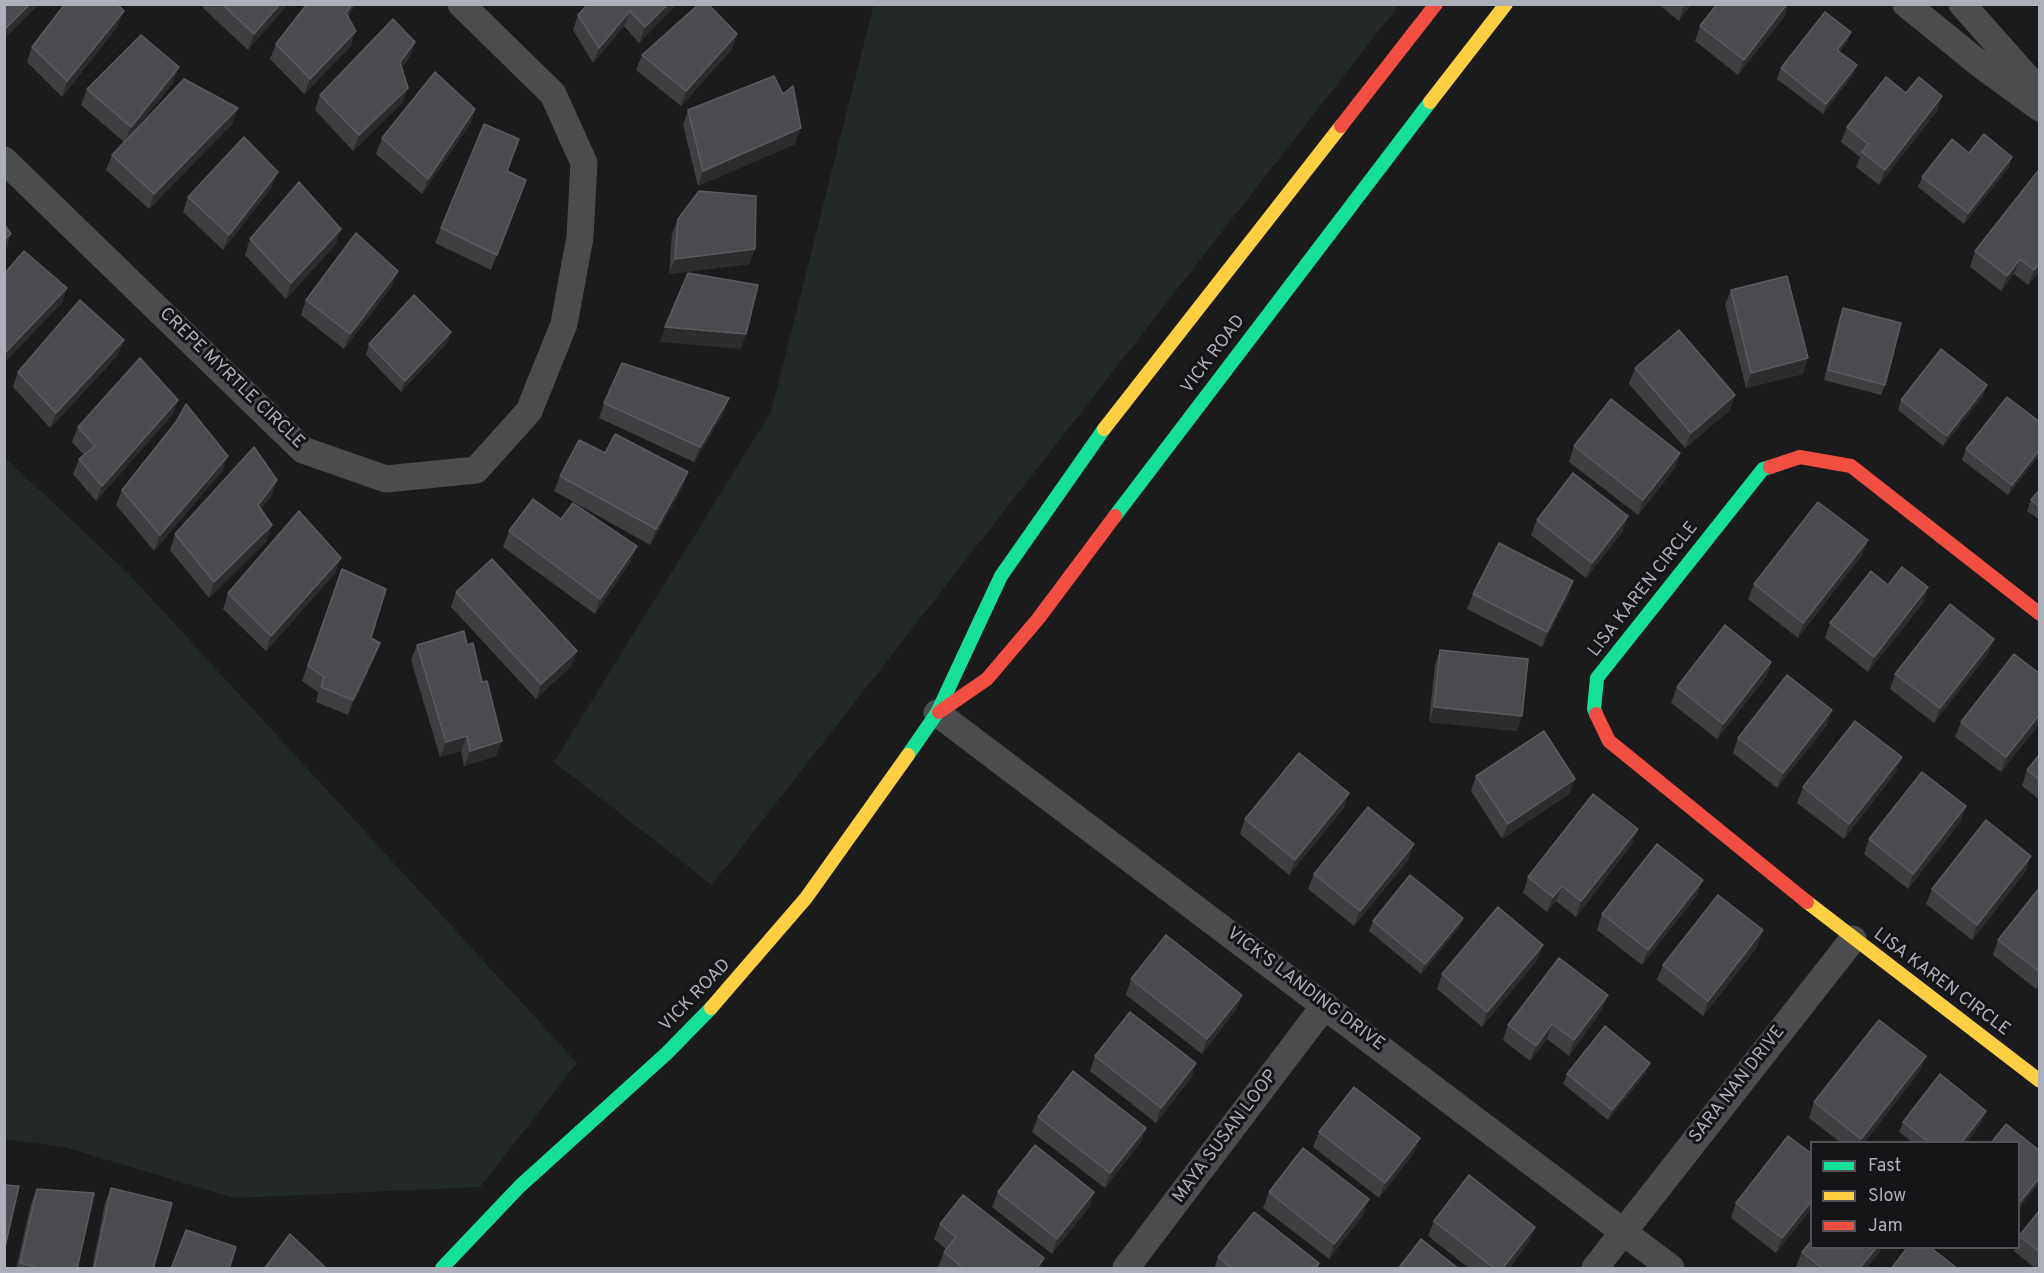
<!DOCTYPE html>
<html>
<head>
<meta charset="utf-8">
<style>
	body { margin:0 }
	#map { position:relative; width:2044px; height:1273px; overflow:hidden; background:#1b1b1b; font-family:Overpass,sans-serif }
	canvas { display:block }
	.frame { position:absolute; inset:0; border:6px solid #adafbb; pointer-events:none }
	.legend { position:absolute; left:1810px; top:1141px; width:210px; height:108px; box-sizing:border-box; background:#151517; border:2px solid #525359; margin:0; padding:8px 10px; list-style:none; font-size:18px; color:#adafbb }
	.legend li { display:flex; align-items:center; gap:12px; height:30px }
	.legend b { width:30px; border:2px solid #525359 }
</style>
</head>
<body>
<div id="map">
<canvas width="2044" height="1273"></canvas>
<div class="frame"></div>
<ul class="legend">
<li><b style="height:8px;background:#16e098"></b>Fast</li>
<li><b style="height:8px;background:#ffcf43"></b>Slow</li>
<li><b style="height:8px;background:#f24e42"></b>Jam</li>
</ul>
</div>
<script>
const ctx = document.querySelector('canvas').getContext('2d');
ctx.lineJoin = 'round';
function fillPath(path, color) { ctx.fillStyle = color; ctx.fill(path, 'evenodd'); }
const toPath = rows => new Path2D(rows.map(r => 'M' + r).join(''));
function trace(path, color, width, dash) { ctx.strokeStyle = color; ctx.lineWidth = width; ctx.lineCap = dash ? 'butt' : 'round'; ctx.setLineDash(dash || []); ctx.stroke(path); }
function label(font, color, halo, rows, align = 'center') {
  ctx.font = font + ' Overpass,sans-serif'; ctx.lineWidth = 6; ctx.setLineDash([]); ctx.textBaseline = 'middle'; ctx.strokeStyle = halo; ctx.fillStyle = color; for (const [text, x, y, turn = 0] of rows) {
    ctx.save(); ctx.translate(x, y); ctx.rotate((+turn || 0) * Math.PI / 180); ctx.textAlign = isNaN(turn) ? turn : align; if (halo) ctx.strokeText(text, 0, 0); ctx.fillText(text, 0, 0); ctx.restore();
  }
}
fillPath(toPath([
	[874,4,1399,5,712,885,554,762,771,412],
	[4,457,128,573,577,1063,480,1187,234,1198,64,1147,5,1139]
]), '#232a25');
trace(toPath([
	[1906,4,1981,65,2040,108],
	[1962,4,2040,92],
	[4,160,303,450,386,479,476,470,529,411,564,324,580,237,584,163,553,94,461,4],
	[937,713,1671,1268],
	[1126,1268,1325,1005],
	[1595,1268,1853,939]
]), '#4b4c4e', 27);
trace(toPath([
	[1115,516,1430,102],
	[1596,714,1594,709,1597,678,1763,469,1770,467],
	[908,755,937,713,1001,576,1104,429],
	[442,1268,520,1186,667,1053,711,1008]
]), '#16e098', 14);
trace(toPath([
	[1430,102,1506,4],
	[1104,429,1341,126],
	[1807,902,2040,1081],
	[711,1008,806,898,908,755]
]), '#ffcf43', 14);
trace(toPath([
	[1341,126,1436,4],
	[1770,467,1800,457,1851,466,2040,614],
	[939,712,987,679,1038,619,1115,516],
	[1596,714,1609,741,1807,902]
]), '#f24e42', 14);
fillPath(toPath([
	[204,4,288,4,248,50,203,8],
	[356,4,348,16,351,46,304,94,270,59,276,44],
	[588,4,677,4,639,43,624,26,593,63,573,30,578,15],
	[1658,4,1691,4,1679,21],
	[1717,4,1788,4,1784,17,1738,75,1695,41,1700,26],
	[118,26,62,97,27,62,32,47],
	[1851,32,1847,42,1840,52,1853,75,1823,114,1777,79,1781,68],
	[415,42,409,58,402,67,402,103,353,151,315,110,320,95],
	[732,49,681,106,636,70,642,55],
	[173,83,132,133,233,123,149,209,106,170,112,155,124,142,81,105,87,89],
	[1906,93,1937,111,1879,185,1856,167,1860,157,1841,142,1847,127],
	[475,109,470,124,422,194,376,154,382,138],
	[688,110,795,144,698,186,683,125],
	[1969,153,2009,167,1964,224,1918,187,1922,177],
	[507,171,526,180,491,270,435,243,441,228],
	[2040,172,2040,271,2028,285,2014,274,2001,291,1970,267,1975,251],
	[272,187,223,250,183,212,188,197],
	[678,219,755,249,749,264,669,274,672,234],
	[250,239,336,244,286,299,245,255],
	[392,286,344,349,301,315,306,300],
	[1731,290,1803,374,1746,388,1725,305],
	[1843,308,1885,385,1881,395,1824,380,1839,319],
	[451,332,447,343,401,392,366,355,369,344],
	[118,355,50,428,13,387,18,372],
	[1635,368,1730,410,1685,448,1629,384],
	[1983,396,1943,446,1898,410,1901,400],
	[178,400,172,415,96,501,73,474,79,459,84,455,72,442,78,427],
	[604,403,724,413,694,462,599,418],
	[176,422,228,456,222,471,154,551,116,505,122,490],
	[2040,422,2040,454,2008,495,1962,460,1966,449],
	[1574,446,1675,468,1638,515,1569,462],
	[605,453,683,487,650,545,554,491,560,476],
	[2040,489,2040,520,2027,511,2031,500],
	[272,495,261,509,267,541,209,598,170,550,175,534],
	[561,519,631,561,595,614,503,547,509,531],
	[1537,520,1623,531,1586,578,1531,535],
	[1862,555,1798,638,1748,599,1754,584],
	[342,569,371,638,380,643,374,659,348,715,316,702,318,692,302,681],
	[335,573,266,651,223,609,228,593],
	[1573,581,1568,596,1542,647,1467,609,1473,594],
	[456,592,571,666,536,699,451,607],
	[1923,603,1868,672,1825,638,1830,623],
	[417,645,467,645,496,756,464,766,461,751,440,757,411,660],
	[1440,650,1517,731,1429,722,1435,665],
	[1988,654,1934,723,1890,689,1895,674],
	[1771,662,1766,677,1717,739,1671,703,1677,687],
	[2040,674,2040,723,2001,772,1955,737,1961,722],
	[1827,725,1777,788,1733,753,1738,738],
	[2040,754,2040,800,2022,786,2027,770],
	[1896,772,1844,839,1797,803,1803,787],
	[1476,776,1575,779,1569,794,1502,839,1471,791],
	[1344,808,1289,875,1240,834,1245,819],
	[1961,821,1908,889,1864,854,1869,839],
	[1632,844,1576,917,1556,901,1547,912,1523,893,1528,877],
	[1409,859,1354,926,1308,889,1314,874],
	[2026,871,1972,940,1926,904,1932,889],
	[2040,887,2040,985,2036,989,1993,955,1998,940],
	[1697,895,1642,965,1597,930,1602,914],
	[1463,918,1459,928,1421,974,1369,931,1373,921],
	[1543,945,1537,960,1482,1027,1437,989,1442,974],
	[1758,946,1703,1016,1657,980,1663,965],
	[1131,979,1242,995,1236,1010,1202,1054,1126,995],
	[1602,1010,1569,1056,1547,1039,1530,1061,1503,1040,1508,1025],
	[1095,1056,1196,1063,1191,1078,1156,1123,1090,1071],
	[1920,1071,1864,1143,1841,1143,1809,1118,1814,1102],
	[1646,1073,1608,1120,1563,1084,1567,1074],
	[1038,1117,1146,1128,1140,1143,1105,1188,1032,1132],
	[1982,1121,1966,1143,1913,1143,1899,1132,1903,1122],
	[1319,1132,1414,1153,1379,1198,1313,1147],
	[1812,1154,1812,1208,1776,1253,1731,1218,1736,1203],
	[111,1188,153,1269,92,1269,105,1203],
	[37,1189,77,1269,16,1269,31,1204],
	[998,1192,1094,1192,1089,1207,1052,1254,992,1207],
	[1269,1192,1369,1199,1363,1215,1329,1259,1263,1208],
	[2040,1210,2040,1269,2036,1269,2014,1251,2015,1248,2019,1248,2019,1236],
	[1434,1221,1535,1227,1529,1242,1509,1269,1470,1269,1428,1236],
	[940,1224,1040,1269,939,1269,938,1267,944,1252,946,1249,934,1239],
	[1882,1248,1866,1269,1798,1269,1796,1267,1802,1252],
	[1218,1257,1319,1263,1317,1269,1214,1269]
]), '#3f3f42');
fillPath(toPath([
	[30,4,40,4,4,39,5,29],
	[280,4,288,4,248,50,254,34],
	[352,4,356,4,341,28,346,13],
	[668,4,677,4,639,43,645,27],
	[1685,4,1691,4,1679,21,1684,5],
	[1787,4,1788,4,1784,17,1738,75,1744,60],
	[124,11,118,26,62,97,67,81],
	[630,11,624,26,593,63,599,48],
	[356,31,351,46,304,94,310,79],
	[1851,32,1847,42,1834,60,1837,50],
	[737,34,732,49,681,106,686,91],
	[415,42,409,58,394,77,400,62],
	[1857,65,1853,75,1823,114,1826,104],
	[179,67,173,83,125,142,131,127],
	[408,88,402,103,353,151,359,135],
	[1942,96,1937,111,1879,185,1885,170],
	[238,108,233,123,149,209,154,194],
	[475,109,470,124,422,194,428,179],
	[801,128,795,144,698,186,703,171],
	[2012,157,2009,167,1964,224,1968,213],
	[278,172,272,187,223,250,229,235],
	[341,229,336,244,286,299,291,283],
	[11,234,6,249,4,250,4,240],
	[755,249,749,264,669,274,675,259],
	[2020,259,2014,274,2001,291,2007,276],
	[2040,263,2040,271,2028,285,2034,270],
	[398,271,392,286,344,349,350,334],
	[67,288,62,303,4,363,4,354],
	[665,327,746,334,741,349,660,342],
	[451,332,447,343,401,392,405,381],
	[124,340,118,355,50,428,56,413],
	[1808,358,1803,374,1746,388,1751,373],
	[1987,385,1983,396,1943,446,1947,436],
	[1735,395,1730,410,1685,448,1691,433],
	[729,398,724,413,694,462,700,447],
	[178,400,172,415,96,501,102,486],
	[2040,449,2040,454,2008,495,2012,485],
	[1680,453,1675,468,1638,515,1643,500],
	[228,456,222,471,154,551,160,535],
	[688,472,683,487,650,545,656,529],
	[277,480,272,495,252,520,258,505],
	[1628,516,1623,531,1586,578,1592,563],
	[272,525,267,541,209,598,214,582],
	[1868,540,1862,555,1798,638,1803,623],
	[637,546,631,561,595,614,600,599],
	[341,558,335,573,266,651,271,636],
	[1573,581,1568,596,1542,647,1547,632],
	[1928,587,1923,603,1868,672,1874,657],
	[1994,639,1988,654,1934,723,1940,708],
	[380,643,374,659,348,715,353,700],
	[577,651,571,666,536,699,541,684],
	[1771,662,1766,677,1717,739,1723,724],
	[1434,707,1522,716,1517,731,1429,722],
	[1832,710,1827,725,1777,788,1783,773],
	[2040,714,2040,723,2001,772,2006,757],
	[467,736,461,751,440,757,446,742],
	[502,741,496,756,464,766,470,751],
	[1902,757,1896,772,1844,839,1849,824],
	[1575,779,1569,794,1502,839,1508,824],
	[1349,793,1344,808,1289,875,1295,860],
	[1966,806,1961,821,1908,889,1913,874],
	[1638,829,1632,844,1576,917,1581,901],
	[1414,844,1409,859,1354,926,1360,911],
	[2031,856,2026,871,1972,940,1977,925],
	[1703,880,1697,895,1642,965,1648,950],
	[1562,886,1556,901,1547,912,1553,897],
	[1463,918,1459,928,1421,974,1425,964],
	[1763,930,1758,946,1703,1016,1708,1001],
	[1543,945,1537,960,1482,1027,1487,1012],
	[1242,995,1236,1010,1202,1054,1207,1039],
	[1608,995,1602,1010,1569,1056,1574,1040],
	[1552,1024,1547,1039,1530,1061,1536,1046],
	[1926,1056,1920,1071,1864,1143,1859,1143,1861,1139],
	[1196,1063,1191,1078,1156,1123,1161,1108],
	[1650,1063,1646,1073,1608,1120,1612,1110],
	[1986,1111,1982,1121,1966,1143,1961,1143],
	[1146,1128,1140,1143,1105,1188,1110,1173],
	[1420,1138,1414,1153,1379,1198,1385,1183],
	[2040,1177,2040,1182,2019,1209,2019,1203],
	[1094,1192,1089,1207,1052,1254,1057,1239],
	[1369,1199,1363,1215,1329,1259,1334,1244],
	[1812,1200,1812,1208,1776,1253,1782,1238],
	[1535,1227,1529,1242,1509,1269,1502,1269],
	[1876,1248,1882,1248,1866,1269,1859,1269],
	[1044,1258,1040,1269,1036,1269]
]), '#2c2c2d');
const building = toPath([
	[4,4,30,4,5,29,4,4],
	[65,4,117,4,124,11,67,81,32,47,65,4],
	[222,4,280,4,254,34,222,4],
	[307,4,352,4,346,13,356,31,310,79,276,44,307,4],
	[588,4,668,4,645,27,630,11,599,48,578,15,588,4],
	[699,4,708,4,737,34,686,91,642,55,699,4],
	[1717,4,1787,4,1744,60,1700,26,1717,4],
	[1825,12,1851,32,1837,50,1857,65,1826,104,1781,68,1825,12],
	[393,19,415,42,400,62,408,88,359,135,320,95,393,19],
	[141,35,179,67,131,127,87,89,141,35],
	[435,72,475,109,428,179,382,138,435,72],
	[774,76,783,94,793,86,801,128,703,171,688,110,774,76],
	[1886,77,1906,93,1919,77,1942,96,1885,170,1862,152,1868,144,1847,127,1886,77],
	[184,79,238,108,154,194,112,155,184,79],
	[484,124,519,139,507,171,526,180,497,255,441,228,484,124],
	[1984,134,2012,157,1968,213,1922,177,1952,139,1969,153,1984,134],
	[244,137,278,172,229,235,188,197,244,137],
	[2038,171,2040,172,2040,263,2034,270,2020,259,2007,276,1975,251,2038,171],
	[299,182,341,229,291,283,250,239,299,182],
	[699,191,756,196,755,249,675,259,678,219,699,191],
	[4,224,11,234,4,240,4,224],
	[356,233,398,271,350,334,306,300,356,233],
	[24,251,67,288,4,354,4,274,24,251],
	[688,273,758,285,746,334,665,327,688,273],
	[1787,276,1808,358,1751,373,1731,290,1787,276],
	[414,295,451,332,405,381,369,344,414,295],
	[80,300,124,340,56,413,18,372,80,300],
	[1843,308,1901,323,1885,385,1828,370,1843,308],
	[1679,330,1735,395,1691,433,1635,368,1679,330],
	[1941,349,1987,385,1947,436,1901,400,1941,349],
	[140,358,178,400,102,486,79,459,95,446,78,427,140,358],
	[622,363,729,398,700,447,604,403,622,363],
	[2007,397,2040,422,2040,449,2012,485,1966,449,2007,397],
	[1611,399,1680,453,1643,500,1574,446,1611,399],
	[186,404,228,456,160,535,122,490,176,422,186,404],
	[615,434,688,472,656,529,560,476,579,440,605,453,615,434],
	[254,447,277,480,258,505,272,525,214,582,175,534,254,447],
	[1573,473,1628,516,1592,563,1537,520,1573,473],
	[2040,489,2040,507,2031,500,2040,489],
	[533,499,561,519,573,503,637,546,600,599,509,531,533,499],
	[1818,502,1868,540,1803,623,1754,584,1818,502],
	[299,511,341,558,271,636,228,593,299,511],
	[1499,543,1573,581,1547,632,1473,594,1499,543],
	[492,559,577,651,541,684,456,592,492,559],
	[1902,567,1928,587,1874,657,1830,623,1871,571,1888,585,1902,567],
	[342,569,386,589,371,638,380,643,353,700,321,687,324,677,308,666,342,569],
	[1950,604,1994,639,1940,708,1895,674,1950,604],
	[1725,625,1771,662,1723,724,1677,687,1725,625],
	[464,631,467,645,473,643,482,682,487,681,502,741,470,751,467,736,446,742,417,645,464,631],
	[1440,650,1528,659,1522,716,1434,707,1440,650],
	[2014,654,2040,674,2040,714,2006,757,1961,722,2014,654],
	[1787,675,1832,710,1783,773,1738,738,1787,675],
	[1855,721,1902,757,1849,824,1803,787,1855,721],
	[1544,731,1575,779,1508,824,1476,776,1544,731],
	[1299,753,1349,793,1295,860,1245,819,1299,753],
	[2040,754,2040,780,2027,770,2040,754],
	[1922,772,1966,806,1913,874,1869,839,1922,772],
	[1593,794,1638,829,1581,901,1562,886,1553,897,1528,877,1593,794],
	[1368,807,1414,844,1360,911,1314,874,1368,807],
	[1986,820,2031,856,1977,925,1932,889,1986,820],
	[1657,844,1703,880,1648,950,1602,914,1657,844],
	[1410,875,1463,918,1425,964,1373,921,1410,875],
	[2040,887,2040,972,1998,940,2040,887],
	[1718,895,1763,930,1708,1001,1663,965,1718,895],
	[1498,907,1543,945,1487,1012,1442,974,1498,907],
	[1166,935,1242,995,1207,1039,1131,979,1166,935],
	[1559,958,1608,995,1574,1040,1552,1024,1536,1046,1508,1025,1559,958],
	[1130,1012,1196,1063,1161,1108,1095,1056,1130,1012],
	[1879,1020,1926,1056,1861,1139,1814,1102,1879,1020],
	[1605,1026,1650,1063,1612,1110,1567,1074,1605,1026],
	[1073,1071,1146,1128,1110,1173,1038,1117,1073,1071],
	[1940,1074,1986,1111,1961,1143,1930,1143,1903,1122,1940,1074],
	[1354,1087,1420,1138,1385,1183,1319,1132,1354,1087],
	[2006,1124,2040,1151,2040,1177,2019,1203,2019,1143,1991,1143,2006,1124],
	[1788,1136,1812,1154,1812,1200,1782,1238,1736,1203,1788,1136],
	[1035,1145,1094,1192,1057,1239,998,1192,1035,1145],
	[1303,1148,1369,1199,1334,1244,1269,1192,1303,1148],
	[1469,1175,1535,1227,1502,1269,1495,1269,1434,1221,1469,1175],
	[4,1185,19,1186,4,1251,4,1185],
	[111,1188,172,1203,153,1269,94,1269,111,1188],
	[37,1189,94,1193,77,1269,44,1269,20,1263,37,1189],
	[963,1195,1044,1258,1036,1269,964,1269,944,1252,956,1237,940,1224,963,1195],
	[2040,1210,2040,1252,2019,1236,2040,1210],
	[1254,1212,1319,1263,1315,1269,1232,1269,1218,1257,1254,1212],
	[186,1230,236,1247,229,1269,171,1269,186,1230],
	[290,1234,327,1269,264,1269,290,1234],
	[1421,1239,1459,1269,1398,1269,1421,1239],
	[1812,1240,1812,1248,1876,1248,1859,1269,1823,1269,1802,1252,1812,1240],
	[1907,1248,1931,1248,1958,1269,1891,1269,1907,1248]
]);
fillPath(building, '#4b4b4f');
trace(building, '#5a5b60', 1.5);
label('18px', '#adafbb', '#151517', [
	["VICK ROAD",1214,355,-53],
	["CREPE MYRTLE CIRCLE",231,379,44],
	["LISA KAREN CIRCLE",1644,590,-52],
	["LISA KAREN CIRCLE",1941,983,37],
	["VICK'S LANDING DRIVE",1305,990,37],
	["VICK ROAD",696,996,-46],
	["SARA NAN DRIVE",1738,1085,-52],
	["MAYA SUSAN LOOP",1226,1137,-53]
]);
</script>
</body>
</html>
